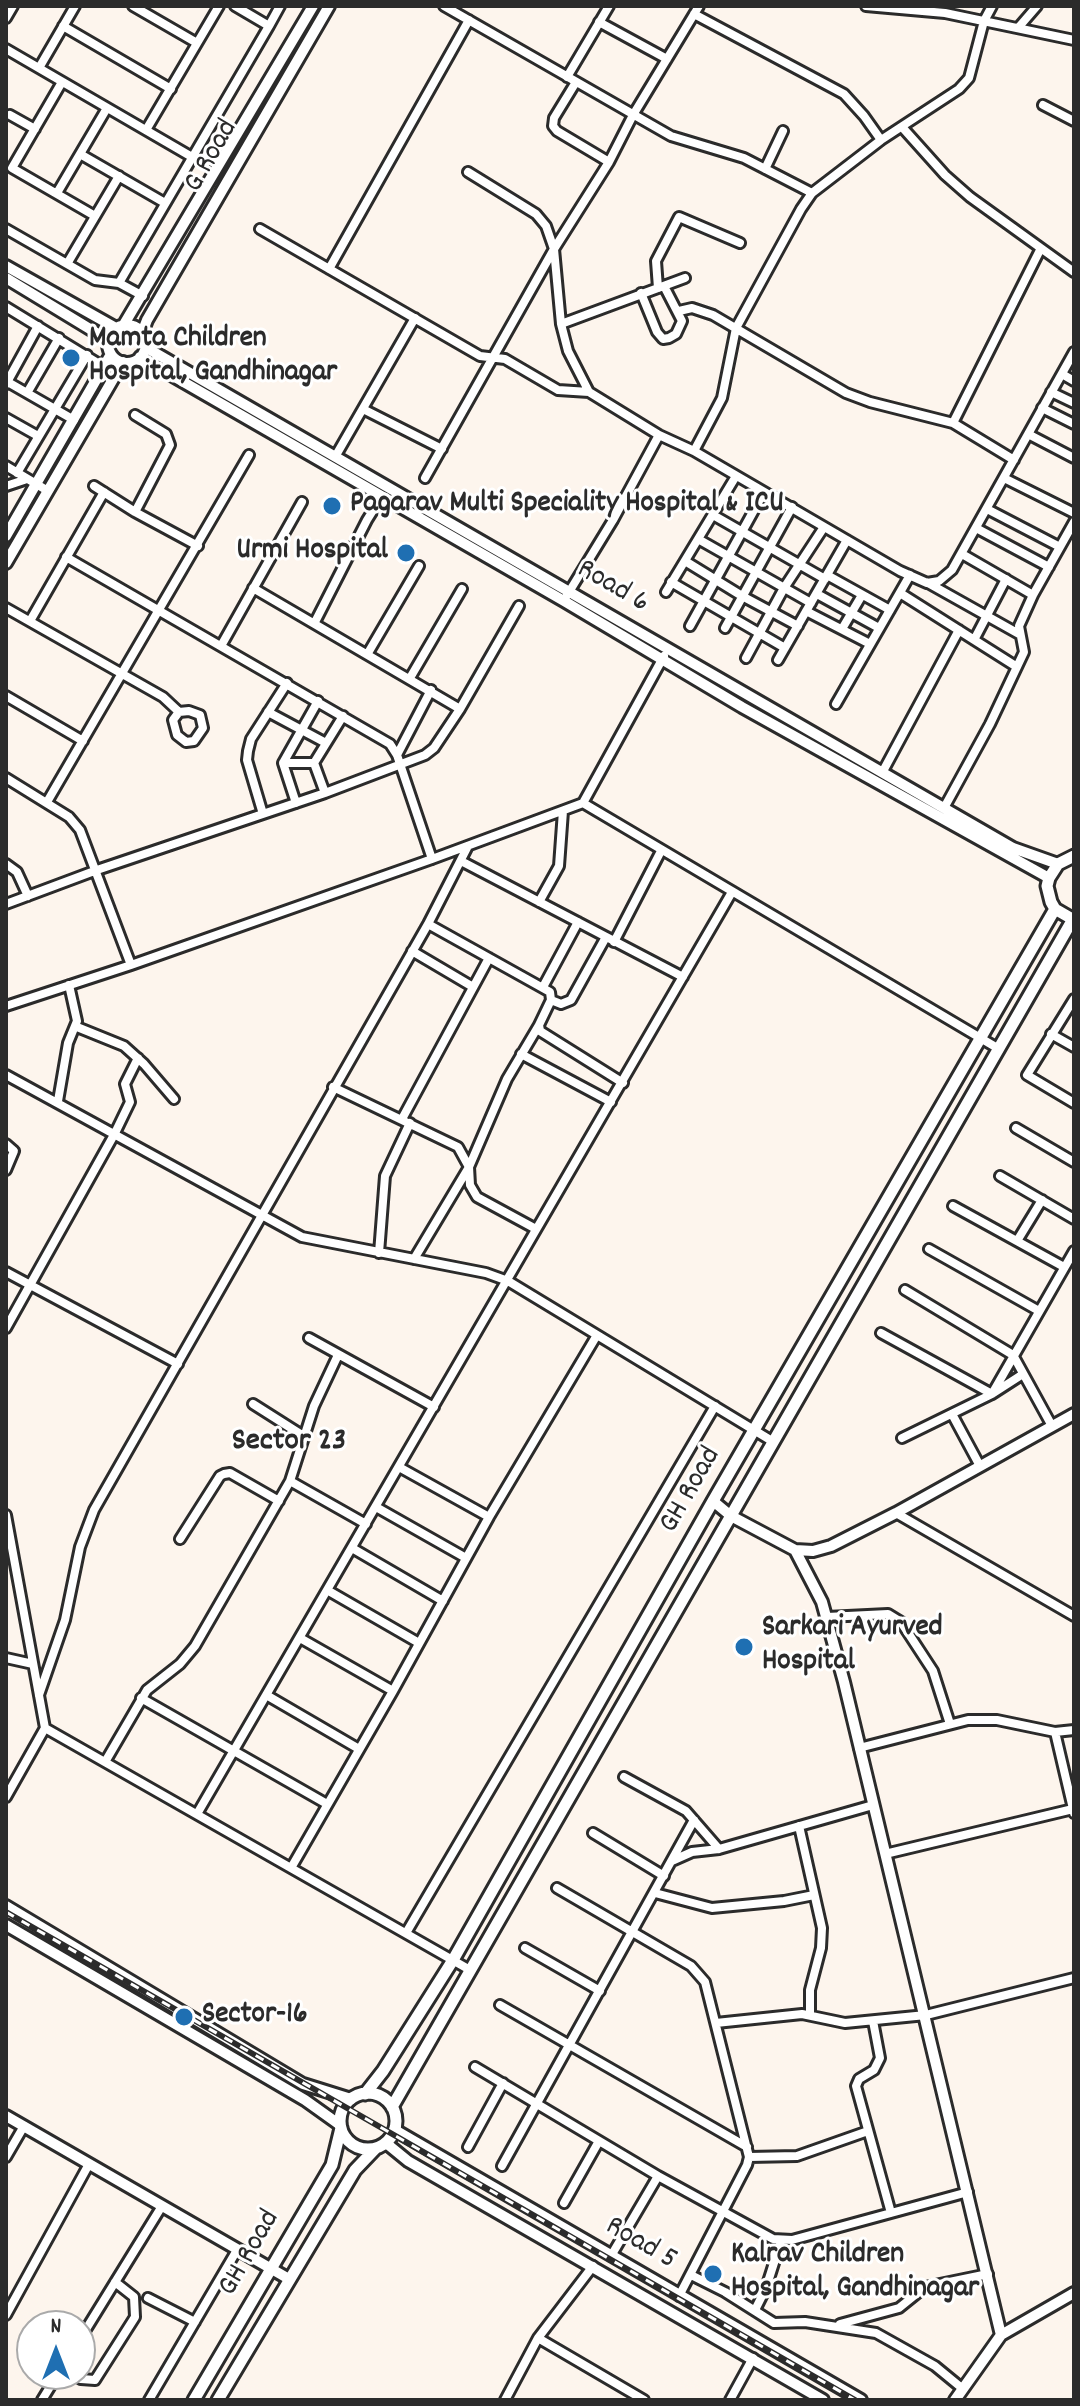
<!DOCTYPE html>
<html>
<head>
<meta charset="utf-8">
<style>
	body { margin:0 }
	#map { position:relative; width:1080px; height:2406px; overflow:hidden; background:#fdf5ed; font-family:Dekko,sans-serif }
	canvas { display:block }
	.frame { position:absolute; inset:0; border:8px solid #2b2b2b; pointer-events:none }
	.north { position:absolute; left:16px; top:2310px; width:80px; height:80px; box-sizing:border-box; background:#fff; border:2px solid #aaa; border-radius:50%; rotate:0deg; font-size:22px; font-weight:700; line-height:32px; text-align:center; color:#2b2b2b }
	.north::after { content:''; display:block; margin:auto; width:28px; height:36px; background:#1f6fb2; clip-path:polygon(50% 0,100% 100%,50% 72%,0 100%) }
</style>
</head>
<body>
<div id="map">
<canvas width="1080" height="2406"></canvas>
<div class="frame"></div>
<div class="north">N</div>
</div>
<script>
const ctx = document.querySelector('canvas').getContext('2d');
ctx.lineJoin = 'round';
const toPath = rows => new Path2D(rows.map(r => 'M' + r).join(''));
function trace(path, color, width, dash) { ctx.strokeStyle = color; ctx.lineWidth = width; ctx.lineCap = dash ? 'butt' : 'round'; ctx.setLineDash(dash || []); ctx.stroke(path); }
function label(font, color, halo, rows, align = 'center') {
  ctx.font = font + ' Dekko,sans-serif'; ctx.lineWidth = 6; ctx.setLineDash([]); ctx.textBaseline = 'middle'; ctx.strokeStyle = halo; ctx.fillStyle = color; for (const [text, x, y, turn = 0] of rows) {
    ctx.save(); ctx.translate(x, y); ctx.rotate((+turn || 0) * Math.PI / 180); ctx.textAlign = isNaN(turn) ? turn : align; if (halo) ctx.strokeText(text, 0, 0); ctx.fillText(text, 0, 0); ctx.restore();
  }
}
const minor = toPath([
	[133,6,197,43],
	[444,6,671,136,744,158,812,193],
	[699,6,633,115,609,162,554,249,561,324,568,351,589,392,659,435,694,451,900,571,927,583,939,581,952,570,1074,352],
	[866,6,945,13,1074,40],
	[694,14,844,94,864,116,881,140],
	[6,18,13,6],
	[599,22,667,59],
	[63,26,171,89],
	[269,26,280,6],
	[1018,28,1037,6],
	[6,49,192,157],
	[39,68,75,6],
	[567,77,609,6],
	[62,82,12,168,95,216],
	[576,82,554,118,553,126,557,131,609,162],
	[1043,105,1074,121],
	[10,115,35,129],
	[902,127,945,175,970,197,1074,272],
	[146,130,219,6],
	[80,154,165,203],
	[765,169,783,131],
	[57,193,107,108],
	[6,229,95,280,119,283,143,296],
	[260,229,480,356,505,359,558,390,589,392],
	[67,264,119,176],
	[329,269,469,20],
	[119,283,269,26,235,6],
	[658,288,656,261,679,217,740,243],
	[641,293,657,332,663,339,669,338,676,334,682,321,664,286],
	[6,307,104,367],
	[679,311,692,308,713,315,846,393,870,402,953,423,1014,460],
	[561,324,685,278],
	[1062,374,1074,381],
	[6,381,74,420],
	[6,384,38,326],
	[1051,392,1074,403],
	[27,393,59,338],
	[1042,408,1074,424],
	[363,409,442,449],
	[135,415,166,434,170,445,135,512,198,546],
	[6,418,38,436],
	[953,423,1040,250],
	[1028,434,1074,458],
	[694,451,722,398,736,328,801,209,812,193,881,140,959,89,969,78,984,21,992,6],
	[335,457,415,318],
	[6,466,48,491],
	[17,473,87,355],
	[425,478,554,249,546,226,536,214,468,172],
	[1004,478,1074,513],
	[6,486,27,479],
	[94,486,135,512],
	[987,509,1060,547],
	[713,515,825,579],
	[976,528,1049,567],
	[698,539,811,603],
	[962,554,1033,595],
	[66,557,390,744,397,755,432,859],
	[685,561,742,596,798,626],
	[827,575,890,610],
	[671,582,785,648],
	[928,583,1019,634],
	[253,588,460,709],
	[666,592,736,476],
	[900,593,1017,667],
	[817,594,879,628],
	[566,597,613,520,659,435],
	[6,608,163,697,179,712,173,720,177,735,186,742,194,741,203,728,200,715,189,711,179,712],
	[806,611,870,644],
	[30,621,104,492],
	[315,622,367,520,382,496],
	[690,626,764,492],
	[725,628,792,507],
	[842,629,862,595],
	[974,640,1006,579],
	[221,646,302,502],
	[368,653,419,566],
	[664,656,583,803,999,1049],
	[746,658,784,588,824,527],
	[778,660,847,540],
	[410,678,462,589],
	[6,696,83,741],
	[836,704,910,575],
	[268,712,326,743],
	[397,755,431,690],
	[283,763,314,763],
	[882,773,959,630],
	[6,778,69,817,80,830,131,965],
	[325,793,314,763,343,716],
	[47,802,249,455],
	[296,803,283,763,318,701],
	[944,808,990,724,1024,652,1019,626,1033,595,1074,522],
	[263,814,247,760,248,751,251,739,287,683],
	[461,861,683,977],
	[6,864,17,872,28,896],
	[539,902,559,866,563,811],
	[6,904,97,870,325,793,425,755,434,748,460,709,519,606],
	[428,924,550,992,551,1000,539,1025,540,1031,623,1083],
	[614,942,661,851],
	[412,951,473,987],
	[543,987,578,922],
	[1074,999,1027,1075,1074,1103],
	[551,1000,561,1004,571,1000,606,937],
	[6,1006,131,965,432,859,583,803],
	[77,1027,124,1046,144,1064,174,1099],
	[1051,1034,1074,1047],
	[521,1054,611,1102],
	[6,1075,302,1237,486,1273,508,1281,772,1441],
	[333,1087,458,1147,469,1167,470,1185,477,1197,536,1229],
	[58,1101,68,1043,77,1021,69,985],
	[402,1119,489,958],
	[1016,1128,1074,1162],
	[6,1144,14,1151,6,1170],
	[1000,1176,1074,1219],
	[953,1206,1064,1267],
	[1017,1241,1042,1200],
	[929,1249,1039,1311],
	[379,1253,385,1176,410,1123],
	[414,1259,469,1167,507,1079,539,1025],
	[6,1272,178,1364],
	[905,1290,1013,1355,1052,1426],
	[6,1328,115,1133,130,1102,125,1084,138,1058],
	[881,1333,992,1394,1023,1374],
	[309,1338,434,1407],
	[253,1404,305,1437],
	[952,1414,980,1466],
	[902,1438,992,1394,1074,1251],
	[290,1481,366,1524],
	[376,1507,466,1558],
	[896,1513,1074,1616],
	[6,1515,45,1728,6,1797],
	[489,1517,597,1335],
	[180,1539,220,1476,224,1474,230,1473,279,1501],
	[352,1548,443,1601],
	[327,1590,419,1643],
	[827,1617,888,1614,901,1622,933,1671,950,1724],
	[300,1638,393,1691],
	[6,1658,33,1664],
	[39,1695,65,1620,80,1547,94,1510,428,924,468,846],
	[268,1696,359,1749],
	[141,1698,327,1804],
	[45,1728,470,1970],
	[1055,1732,1074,1813],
	[859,1748,968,1720,997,1720,1055,1732,1074,1730],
	[105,1762,147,1690,180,1664,195,1646,290,1481,314,1406,338,1355],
	[624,1777,686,1811,719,1849],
	[197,1814,732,892],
	[799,1826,822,1928,821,1948,810,1990,810,2015],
	[593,1833,664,1876],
	[885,1854,1073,1809],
	[674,1860,692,1852,719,1849,873,1805],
	[291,1868,393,1691,489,1517,399,1467],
	[557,1888,691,1966,705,1982,749,2157,747,2165,679,2296],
	[655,1893,712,1908,784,1901,814,1895],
	[406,1933,715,1406],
	[525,1948,600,1991],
	[500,2005,747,2147],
	[873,2021,880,2058,874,2070,859,2079,856,2086,891,2213],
	[716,2023,802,2014,845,2023,926,2015,1074,1978],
	[475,2067,658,2176,773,2239,792,2240,968,2192],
	[468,2147,503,2083],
	[6,2157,24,2126],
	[749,2157,797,2156,868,2131],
	[502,2166,694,1820],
	[564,2203,599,2141],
	[611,2256,658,2176],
	[691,2275,725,2292,774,2323,805,2322,876,2333,935,2366,963,2389],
	[148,2298,195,2322],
	[755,2310,766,2288,781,2241],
	[6,2315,89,2164],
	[840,2324,899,2308,925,2287,988,2274],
	[538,2338,644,2400],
	[80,2339,162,2206],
	[73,2374,81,2379,95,2380,135,2317,134,2297,115,2282],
	[42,2400,58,2374],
	[149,2400,237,2250],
	[505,2400,538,2338,593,2266],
	[730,2400,753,2358]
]);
const tertiary = toPath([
	[6,266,116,328],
	[6,278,108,340],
	'108 344a19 19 0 1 1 38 0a19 19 0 1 1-38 0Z',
	[123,326,313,6],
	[142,333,147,320,329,6],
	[145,347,1013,848,1058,864],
	[140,357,564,601,742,707,1049,878],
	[6,536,111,354],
	[6,563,123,362],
	[713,1501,731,1516,795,1550,813,1551,831,1546,896,1513,1074,1414],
	[795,1550,822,1602,844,1682,1001,2335],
	[6,1906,303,2084,351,2099],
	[6,1925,305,2100,340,2125],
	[6,2116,289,2279],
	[395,2130,861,2400],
	[386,2143,408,2161,823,2400],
	[955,2400,1001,2335,1074,2293]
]);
const secondary = toPath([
	[1074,856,1058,864,1049,878,1047,886,1051,902,1055,909,1074,920],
	'340 2121a28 28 0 1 1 56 0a28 28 0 1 1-56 0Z',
	[365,2094,383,2071,453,1960,713,1501,1055,909],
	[392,2107,1073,919],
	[194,2400,332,2165,341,2128],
	[218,2400,355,2170,376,2148]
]);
trace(minor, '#2b2b2b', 14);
trace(tertiary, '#2b2b2b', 16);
trace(secondary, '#2b2b2b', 17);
trace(minor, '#fff', 8);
trace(tertiary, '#fff', 10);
trace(secondary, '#fff', 11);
const rail = toPath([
	[6,1912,855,2400]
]);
trace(rail, '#2b2b2b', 6);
trace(rail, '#fff', 3, [9]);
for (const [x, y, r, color] of [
	[71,358,10,"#1f6fb2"],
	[332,506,10,"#1f6fb2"],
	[406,553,10,"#1f6fb2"],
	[744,1647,10,"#1f6fb2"],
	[184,2017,10,"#1f6fb2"],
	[713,2274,10,"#1f6fb2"]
]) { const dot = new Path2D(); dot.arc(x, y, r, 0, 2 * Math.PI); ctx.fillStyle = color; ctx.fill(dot); trace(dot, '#fff', 3); }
label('30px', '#2b2b2b', '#fff', [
	["G Road",213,157,-60],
	["Road 6",612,588,30],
	["GH Road",692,1491,-60],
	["Road 5",640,2245,30],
	["GH Road",251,2254,-60]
]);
label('bold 30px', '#2b2b2b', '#fff', [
	["Mamta Children",89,341],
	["Hospital, Gandhinagar",89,375],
	["Pagarav Multi Speciality Hospital & ICU",350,506],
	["Urmi Hospital",388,553,"right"],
	["Sarkari Ayurved",762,1630],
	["Hospital",762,1664],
	["Sector-16",202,2017],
	["Kalrav Children",731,2257],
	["Hospital, Gandhinagar",731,2291]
], 'left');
label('bold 32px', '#2b2b2b', '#fff', [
	["Sector 23",289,1444]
]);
</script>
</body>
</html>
